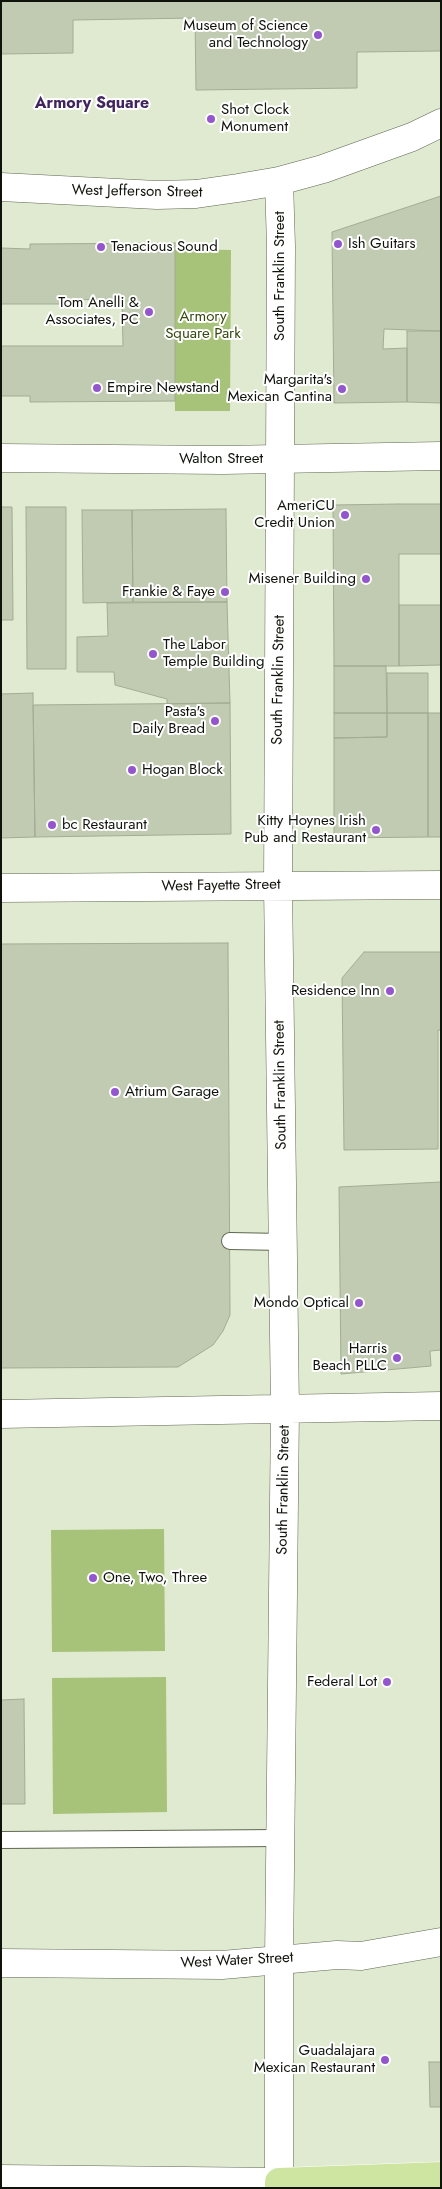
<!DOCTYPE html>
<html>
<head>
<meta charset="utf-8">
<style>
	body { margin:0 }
	#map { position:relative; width:442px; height:2189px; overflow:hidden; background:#dfead0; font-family:Jost,sans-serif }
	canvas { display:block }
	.frame { position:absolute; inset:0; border:2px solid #10130b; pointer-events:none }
</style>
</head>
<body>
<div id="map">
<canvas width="442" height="2189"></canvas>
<div class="frame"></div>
</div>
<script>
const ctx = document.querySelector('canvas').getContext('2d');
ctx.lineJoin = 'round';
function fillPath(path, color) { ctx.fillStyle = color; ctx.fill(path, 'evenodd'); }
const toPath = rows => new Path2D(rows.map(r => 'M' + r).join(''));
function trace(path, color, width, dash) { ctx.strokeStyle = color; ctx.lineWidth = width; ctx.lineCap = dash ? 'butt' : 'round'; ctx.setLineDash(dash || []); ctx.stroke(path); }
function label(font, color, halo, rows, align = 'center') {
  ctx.font = font + ' Jost,sans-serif'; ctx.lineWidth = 4; ctx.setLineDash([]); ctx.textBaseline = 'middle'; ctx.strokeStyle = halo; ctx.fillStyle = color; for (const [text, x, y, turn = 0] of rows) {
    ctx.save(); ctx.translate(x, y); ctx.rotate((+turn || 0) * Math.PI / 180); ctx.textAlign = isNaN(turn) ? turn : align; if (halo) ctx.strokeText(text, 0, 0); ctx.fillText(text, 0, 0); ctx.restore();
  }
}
fillPath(toPath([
	[174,249,231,250,230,411,175,411],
	[164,1529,165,1651,52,1652,51,1530],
	[166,1677,167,1812,53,1814,52,1678]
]), '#a7c379');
const building = toPath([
	[1,1,441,1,441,51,357,52,357,88,196,90,195,18,73,20,73,53,1,54,1,1],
	[441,196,441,331,384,329,383,349,407,348,407,402,334,403,332,232,441,196],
	[175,243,175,401,30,402,30,396,1,396,1,346,123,346,122,299,60,300,60,304,1,304,1,248,30,249,30,244,175,243],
	[407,331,441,331,441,403,407,402,407,331],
	[399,504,441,504,441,554,399,554,399,666,334,666,333,505,399,504],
	[1,507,12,507,13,620,1,620,1,507],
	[26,507,66,507,66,669,27,669,26,507],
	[226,509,227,602,133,602,132,510,226,509],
	[82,510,132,510,133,602,83,603,82,510],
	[227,602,230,703,167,704,167,699,115,685,114,672,77,672,77,637,108,636,107,603,227,602],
	[399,605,441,605,441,665,399,666,399,605],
	[334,666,386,666,387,713,334,713,334,666],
	[387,673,428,673,428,713,387,713,387,673],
	[33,693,35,837,1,838,1,694,33,693],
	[230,703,231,834,35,837,33,705,230,703],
	[334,713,387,713,387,737,334,738,334,713],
	[387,713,428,713,428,837,334,838,334,738,387,737,387,713],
	[428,713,441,713,441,837,428,837,428,713],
	[228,943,230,1315,223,1331,213,1345,178,1367,1,1368,1,944,228,943],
	[364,952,441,952,441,1030,438,1030,438,1149,344,1150,342,978,364,952],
	[441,1182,441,1350,430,1351,431,1366,341,1374,339,1187,441,1182],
	[24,1699,25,1804,1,1804,1,1700,24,1699],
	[429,2062,441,2062,441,2107,430,2107,429,2062]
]);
fillPath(building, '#c1cbb2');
trace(building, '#a2ac94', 1);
const service = toPath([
	[230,1241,283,1242],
	[1,1840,280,1838]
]);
const minor = toPath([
	[1,187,157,195,196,194,238,188,279,181,323,169,412,137,441,123],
	[1,458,223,460,441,456],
	[278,885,281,246,279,181],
	[1,1963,222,1965,337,1955,361,1956,441,1942]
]);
const tertiary = toPath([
	[1,888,441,885],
	[1,1414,441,1406],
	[1,2179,279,2182,279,1960,285,1409,278,885]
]);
const primary = toPath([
	[279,2188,279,2182,441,2176]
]);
trace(service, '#5e6751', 18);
trace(minor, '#5e6751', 29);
trace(tertiary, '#5e6751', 29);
trace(primary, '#fff', 29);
trace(service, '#fff', 16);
trace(minor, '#fff', 28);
trace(tertiary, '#fff', 28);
trace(primary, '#cee5a2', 28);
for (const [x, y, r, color] of [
	[318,35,5,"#9456cd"],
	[211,119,5,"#9456cd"],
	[338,244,5,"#9456cd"],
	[101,247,5,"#9456cd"],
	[149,312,5,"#9456cd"],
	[97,388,5,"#9456cd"],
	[342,389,5,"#9456cd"],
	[345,515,5,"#9456cd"],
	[366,579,5,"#9456cd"],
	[225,592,5,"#9456cd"],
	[153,654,5,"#9456cd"],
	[215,721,5,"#9456cd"],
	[132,770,5,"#9456cd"],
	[52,825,5,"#9456cd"],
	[376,830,5,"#9456cd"],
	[390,991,5,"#9456cd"],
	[115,1092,5,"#9456cd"],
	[359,1303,5,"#9456cd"],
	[397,1358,5,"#9456cd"],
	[93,1578,5,"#9456cd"],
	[387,1682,5,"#9456cd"],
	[385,2060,5,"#9456cd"]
]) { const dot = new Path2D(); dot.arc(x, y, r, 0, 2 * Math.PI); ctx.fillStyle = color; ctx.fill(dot); trace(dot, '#fff', 2); }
label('15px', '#10130b', '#fff', [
	["Museum of Science",308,26],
	["and Technology",308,43],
	["Shot Clock",221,110,"left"],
	["Monument",221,127,"left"],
	["Ish Guitars",348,244,"left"],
	["Tenacious Sound",111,247,"left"],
	["Tom Anelli &",139,303],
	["Associates, PC",139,320],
	["Margarita's",332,380],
	["Mexican Cantina",332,397],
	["Empire Newstand",107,388,"left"],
	["AmeriCU",335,506],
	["Credit Union",335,523],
	["Misener Building",356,579],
	["Frankie & Faye",215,592],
	["The Labor",163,645,"left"],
	["Temple Building",163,662,"left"],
	["Pasta's",205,712],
	["Daily Bread",205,729],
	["Hogan Block",142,770,"left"],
	["Kitty Hoynes Irish",366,821],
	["Pub and Restaurant",366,838],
	["bc Restaurant",62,825,"left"],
	["Residence Inn",380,991],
	["Atrium Garage",125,1092,"left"],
	["Mondo Optical",349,1303],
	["Harris",387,1349],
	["Beach PLLC",387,1366],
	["One, Two, Three",103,1578,"left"],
	["Federal Lot",377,1682],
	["Guadalajara",375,2051],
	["Mexican Restaurant",375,2068]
], 'right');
label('15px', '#10130b', '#fff', [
	["West Jefferson Street",137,192,1],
	["South Franklin Street",280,276,-90],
	["Walton Street",221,459],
	["South Franklin Street",279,680,-89],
	["West Fayette Street",221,886,-1],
	["South Franklin Street",281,1085,-91],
	["South Franklin Street",284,1490,-89],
	["West Water Street",237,1961,-3]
]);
label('15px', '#36480e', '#fff', [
	["Armory",203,317],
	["Square Park",203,334]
]);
label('bold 16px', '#42255e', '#fff', [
	["Armory Square",92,104]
]);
</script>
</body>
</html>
